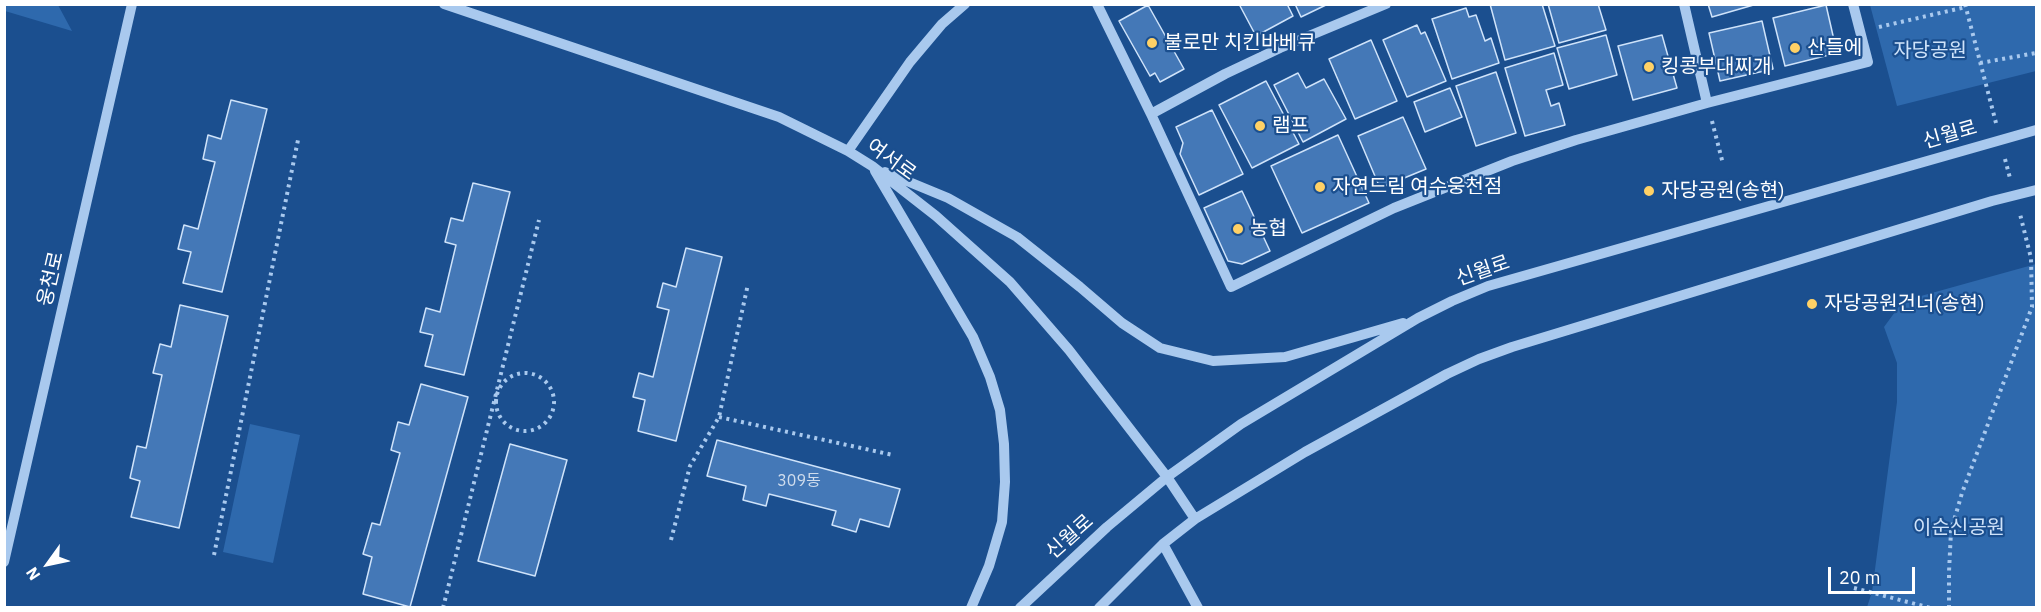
<!DOCTYPE html>
<html>
<head>
<meta charset="utf-8">
<style>
	body { margin:0 }
	#map { position:relative; width:2041px; height:612px; overflow:hidden; background:#1b4f8f; font-family:"IBM Plex Sans",sans-serif }
	canvas { display:block }
	.frame { position:absolute; inset:0; border:6px solid #fff; pointer-events:none }
	.north { position:absolute; left:18px; top:534px; width:60px; height:60px; -webkit-text-stroke:4px #1b4f8f; paint-order:stroke; rotate:237deg; font-size:16px; font-weight:700; line-height:24px; text-align:center; color:#fff }
	.north::after { content:''; display:block; margin:auto; width:21px; height:27px; background:#fff; clip-path:polygon(50% 0,100% 100%,50% 72%,0 100%) }
	.scale { position:absolute; left:1828px; top:567px; width:87px; height:27px; box-sizing:border-box; border:3px solid #fff; border-top:0; padding-left:8px; font-size:18px; line-height:21px; white-space:nowrap; color:#fff; -webkit-text-stroke:4px #1b4f8f; paint-order:stroke }
</style>
</head>
<body>
<div id="map">
<canvas width="2041" height="612"></canvas>
<div class="frame"></div>
<div class="north">N</div>
<div class="scale">20 m</div>
</div>
<script>
const ctx = document.querySelector('canvas').getContext('2d');
ctx.lineJoin = 'round';
function fillPath(path, color) { ctx.fillStyle = color; ctx.fill(path, 'evenodd'); }
const toPath = rows => new Path2D(rows.map(r => 'M' + r).join(''));
function trace(path, color, width, dash) { ctx.strokeStyle = color; ctx.lineWidth = width; ctx.lineCap = dash ? 'butt' : 'round'; ctx.setLineDash(dash || []); ctx.stroke(path); }
function label(font, color, halo, rows, align = 'center') {
  ctx.font = font + ' "IBM Plex Sans","Noto Sans KR",sans-serif'; ctx.lineWidth = 4.5; ctx.setLineDash([]); ctx.textBaseline = 'middle'; ctx.strokeStyle = halo; ctx.fillStyle = color; for (const [text, x, y, turn = 0] of rows) {
    ctx.save(); ctx.translate(x, y); ctx.rotate((+turn || 0) * Math.PI / 180); ctx.textAlign = isNaN(turn) ? turn : align; if (halo) ctx.strokeText(text, 0, 0); ctx.fillText(text, 0, 0); ctx.restore();
  }
}
fillPath(toPath([
	[4,5,58,5,72,31,5,11],
	[1870,5,2036,5,2036,71,1897,106],
	[2036,264,2036,607,1867,607,1872,592,1897,402,1897,363,1884,327,1903,301],
	[250,424,300,435,273,563,223,552]
]), '#2e69ad');
const building = toPath([
	[1239,4,1287,4,1293,16,1256,36,1239,4],
	[1295,4,1328,4,1301,17,1295,4],
	[1490,4,1542,4,1555,46,1505,60,1490,4],
	[1548,4,1598,4,1606,30,1559,43,1548,4],
	[1708,4,1757,4,1712,17,1708,4],
	[1148,5,1184,69,1160,82,1155,73,1150,76,1119,21,1148,5],
	[1826,5,1837,53,1785,66,1773,18,1826,5],
	[1466,8,1469,17,1476,15,1485,41,1491,38,1499,63,1452,79,1432,19,1466,8],
	[1762,21,1773,69,1720,81,1709,33,1762,21],
	[1417,25,1421,34,1425,32,1446,81,1407,97,1383,40,1417,25],
	[1606,35,1617,75,1569,89,1557,48,1606,35],
	[1662,35,1677,88,1633,100,1618,46,1662,35],
	[1371,40,1397,101,1355,119,1329,59,1371,40],
	[1554,53,1563,85,1546,90,1551,106,1559,103,1565,125,1525,136,1505,68,1554,53],
	[1496,72,1516,133,1476,146,1456,86,1496,72],
	[1298,73,1306,88,1324,79,1346,119,1303,142,1274,85,1298,73],
	[1266,81,1299,144,1252,168,1219,105,1266,81],
	[1450,88,1462,117,1425,132,1414,102,1450,88],
	[231,100,267,109,222,292,183,283,191,252,178,249,184,225,198,229,215,162,203,159,208,135,221,139,231,100],
	[1212,110,1243,174,1199,195,1180,154,1183,143,1176,127,1212,110],
	[1403,117,1426,169,1380,188,1358,136,1403,117],
	[1338,135,1369,203,1302,233,1271,166,1338,135],
	[473,183,510,192,464,375,425,366,433,335,420,332,426,308,440,312,456,245,445,242,451,218,463,221,473,183],
	[1242,191,1270,251,1242,264,1228,261,1204,208,1242,191],
	[686,248,722,257,676,441,638,431,645,400,633,397,639,373,653,377,669,310,657,307,663,283,676,287,686,248],
	[180,305,228,316,179,528,131,517,140,481,130,478,137,446,146,448,162,375,153,373,160,344,171,347,180,305],
	[421,384,468,397,410,607,363,594,372,557,363,554,372,523,380,525,400,453,391,450,398,422,409,425,421,384],
	[717,440,900,489,889,527,860,519,856,532,832,525,836,511,769,494,766,506,743,500,746,486,707,476,717,440],
	[510,444,567,460,535,576,478,561,510,444]
]);
fillPath(building, '#4478b7');
trace(building, '#cfe3fa', 1.5);
trace(toPath([
	[1965,4,1996,123],
	[1879,27,1966,7],
	[1980,63,2036,53],
	[1712,121,1723,164],
	[2005,159,2010,178],
	'496 402a29 29 0 1 1 58 0a29 29 0 1 1-58 0Z',
	[719,417,893,455],
	[671,540,690,466,719,417,748,284],
	[214,555,298,140],
	[1854,588,1931,608],
	[443,608,539,220],
	[1949,608,1949,572,1951,531,1962,493,2032,307,2031,258,2020,214]
]), '#a9c9ee', 4, [3, 4.5]);
trace(toPath([
	[444,4,779,117,848,151,872,166,936,216,1010,282,1069,350,1167,477,1195,519],
	[1097,4,1151,114,1231,287,1394,208,1512,161,1576,140,1707,103,1868,62,1853,4],
	[1684,4,1707,103],
	[1151,114,1225,74,1280,48,1386,4],
	[848,151,910,62,942,24,965,4],
	[875,171,973,337,990,377,1000,410,1004,444,1005,482,1002,522,989,566,971,608],
	[885,172,948,198,1017,237,1080,287,1122,323,1160,348,1213,361,1285,357,1403,323],
	[1163,544,1198,608],
	[4,562,132,4],
	[1020,608,1107,527,1167,477,1241,424,1418,318,1452,301,1488,286,2036,130],
	[1099,608,1163,544,1195,519,1305,452,1447,374,1479,359,1512,347,1992,201,2036,190]
]), '#a9c9ee', 10);
for (const [x, y, r, color] of [
	[1152,43,6,"#ffd166"],
	[1795,48,6,"#ffd166"],
	[1649,67,6,"#ffd166"],
	[1260,126,6,"#ffd166"],
	[1320,187,6,"#ffd166"],
	[1649,191,6,"#ffd166"],
	[1238,229,6,"#ffd166"],
	[1812,304,6,"#ffd166"]
]) { const dot = new Path2D(); dot.arc(x, y, r, 0, 2 * Math.PI); ctx.fillStyle = color; ctx.fill(dot); trace(dot, '#1b4f8f', 2); }
label('16px', '#d0dded', null, [
	["309동",799,481]
]);
label('20px', '#fff', '#1b4f8f', [
	["불로만 치킨바베큐",1164,43],
	["산들에",1807,48],
	["킹콩부대찌개",1661,67],
	["램프",1272,126],
	["자연드림 여수웅천점",1332,187],
	["자당공원(송현)",1661,191],
	["농협",1250,229],
	["자당공원건너(송현)",1824,304]
], 'left');
label('20px', '#cfe3fa', '#1b4f8f', [
	["자당공원",1930,51],
	["이순신공원",1959,528]
]);
label('20px', '#fff', '#1b4f8f', [
	["신월로",1950,135,-16],
	["여서로",891,160,36],
	["신월로",1483,271,-19],
	["웅천로",51,279,-77],
	["신월로",1070,537,-42]
]);
</script>
</body>
</html>
